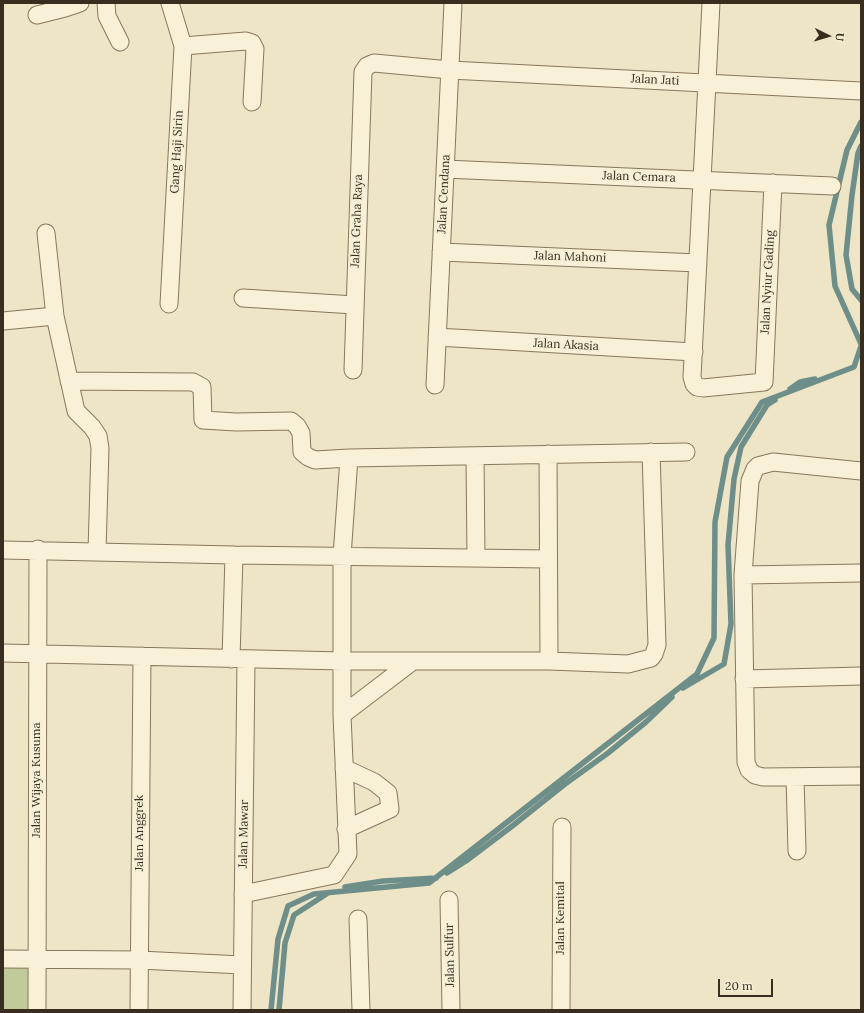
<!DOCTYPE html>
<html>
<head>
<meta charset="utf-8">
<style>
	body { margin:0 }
	#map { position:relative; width:864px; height:1013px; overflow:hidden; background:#ede5c5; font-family:Lora,serif }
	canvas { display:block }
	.frame { position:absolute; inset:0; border:4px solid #382d1f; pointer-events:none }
	.north { position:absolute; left:808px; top:16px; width:40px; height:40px; -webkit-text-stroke:3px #f4eed4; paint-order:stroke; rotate:95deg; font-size:11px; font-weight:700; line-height:16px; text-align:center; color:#382d1f }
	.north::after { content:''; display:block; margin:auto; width:14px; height:18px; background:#382d1f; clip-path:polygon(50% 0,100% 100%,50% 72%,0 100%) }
	.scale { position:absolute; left:718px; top:979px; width:55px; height:18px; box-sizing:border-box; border:2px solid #382d1f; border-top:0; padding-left:5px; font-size:12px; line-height:14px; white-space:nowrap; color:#382d1f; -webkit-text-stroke:3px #f4eed4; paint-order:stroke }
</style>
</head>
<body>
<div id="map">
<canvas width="864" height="1013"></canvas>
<div class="frame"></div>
<div class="north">U</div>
<div class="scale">20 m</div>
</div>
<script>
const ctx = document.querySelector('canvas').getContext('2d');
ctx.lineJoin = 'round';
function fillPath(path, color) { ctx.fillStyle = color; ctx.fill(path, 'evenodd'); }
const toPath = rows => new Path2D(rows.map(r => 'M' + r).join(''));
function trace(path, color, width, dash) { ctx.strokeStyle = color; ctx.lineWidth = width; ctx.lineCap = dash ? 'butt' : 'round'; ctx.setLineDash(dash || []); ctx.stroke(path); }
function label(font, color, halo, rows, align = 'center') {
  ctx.font = font + ' Lora,serif'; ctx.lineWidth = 3.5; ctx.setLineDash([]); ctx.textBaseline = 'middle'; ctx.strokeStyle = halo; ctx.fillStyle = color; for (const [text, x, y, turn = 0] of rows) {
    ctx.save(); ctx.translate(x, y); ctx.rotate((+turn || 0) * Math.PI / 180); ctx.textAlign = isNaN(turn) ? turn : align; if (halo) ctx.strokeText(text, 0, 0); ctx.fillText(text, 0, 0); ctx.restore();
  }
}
fillPath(toPath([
	[32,963,32,1010,3,1010,3,964]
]), '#c0cb99');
trace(toPath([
	[861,122,847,150,829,225,835,286,861,344],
	[861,146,858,153,852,195,846,255,852,289,861,300],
	[790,389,800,382,815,379],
	[683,688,724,664,731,624,728,545,734,479,741,447,767,405,775,400],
	[447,873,466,861,511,827,565,784,608,753,646,722,672,697],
	[345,887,383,881,436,878],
	[271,1010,278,939,288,906,314,894,429,883,697,674,714,638,715,522,727,457,762,402,854,367,861,346],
	[279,1010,285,943,294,915,328,893]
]), '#6e8e89', 5.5);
const street = toPath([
	[106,3,107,16,120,42],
	[711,3,692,377,694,384,697,387,703,388,764,382,773,183],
	[37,15,65,8,80,3],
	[183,46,246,41,252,43,255,49,252,102],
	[445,169,832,186],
	[46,233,55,316,76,411,92,427,98,436,100,448,97,551],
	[441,252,698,263],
	[243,298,354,305],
	[169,304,183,46,170,3],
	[3,321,55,316],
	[437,337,694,352],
	[353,370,363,72,367,66,374,63,450,70,861,91],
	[69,381,193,382,202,387,203,420,236,422,291,421,297,426,301,433,302,452,308,457,315,460,349,458,686,452],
	[435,385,453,3],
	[548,454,549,661],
	[475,456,476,558],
	[861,471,773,462,758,466,755,469,750,481,743,575,746,762,749,770,755,775,763,777,861,776],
	[3,550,234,555,548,559],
	[743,575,861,573],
	[3,653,342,661,549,661,628,664,651,658,654,654,657,645,651,452],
	[231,659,234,555],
	[744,679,861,676],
	[342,715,413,661],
	[344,768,374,782,388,793,390,809,346,829],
	[795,777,797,851],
	[243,894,334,875,348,854,342,715,342,556,349,458],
	[449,900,451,1010],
	[358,919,361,1010],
	[3,959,139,960,242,965],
	[37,1010,38,549],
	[139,1010,142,656],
	[242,1010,246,659],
	[561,1010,562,827]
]);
trace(street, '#87775c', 19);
trace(street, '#f8f1d8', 17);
label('12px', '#382d1f', '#f4eed4', [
	["Jalan Jati",655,80,3],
	["Gang Haji Sirin",177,152,-87],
	["Jalan Cemara",639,177,2],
	["Jalan Cendana",444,194,-87],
	["Jalan Graha Raya",357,221,-88],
	["Jalan Mahoni",570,257,2],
	["Jalan Nyiur Gading",768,282,-87],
	["Jalan Akasia",566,345,3],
	["Jalan Wijaya Kusuma",37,780,-90],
	["Jalan Anggrek",140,833,-90],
	["Jalan Mawar",244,834,-89],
	["Jalan Kemital",561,918,-90],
	["Jalan Sulfur",450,955,-91]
]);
</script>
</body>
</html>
